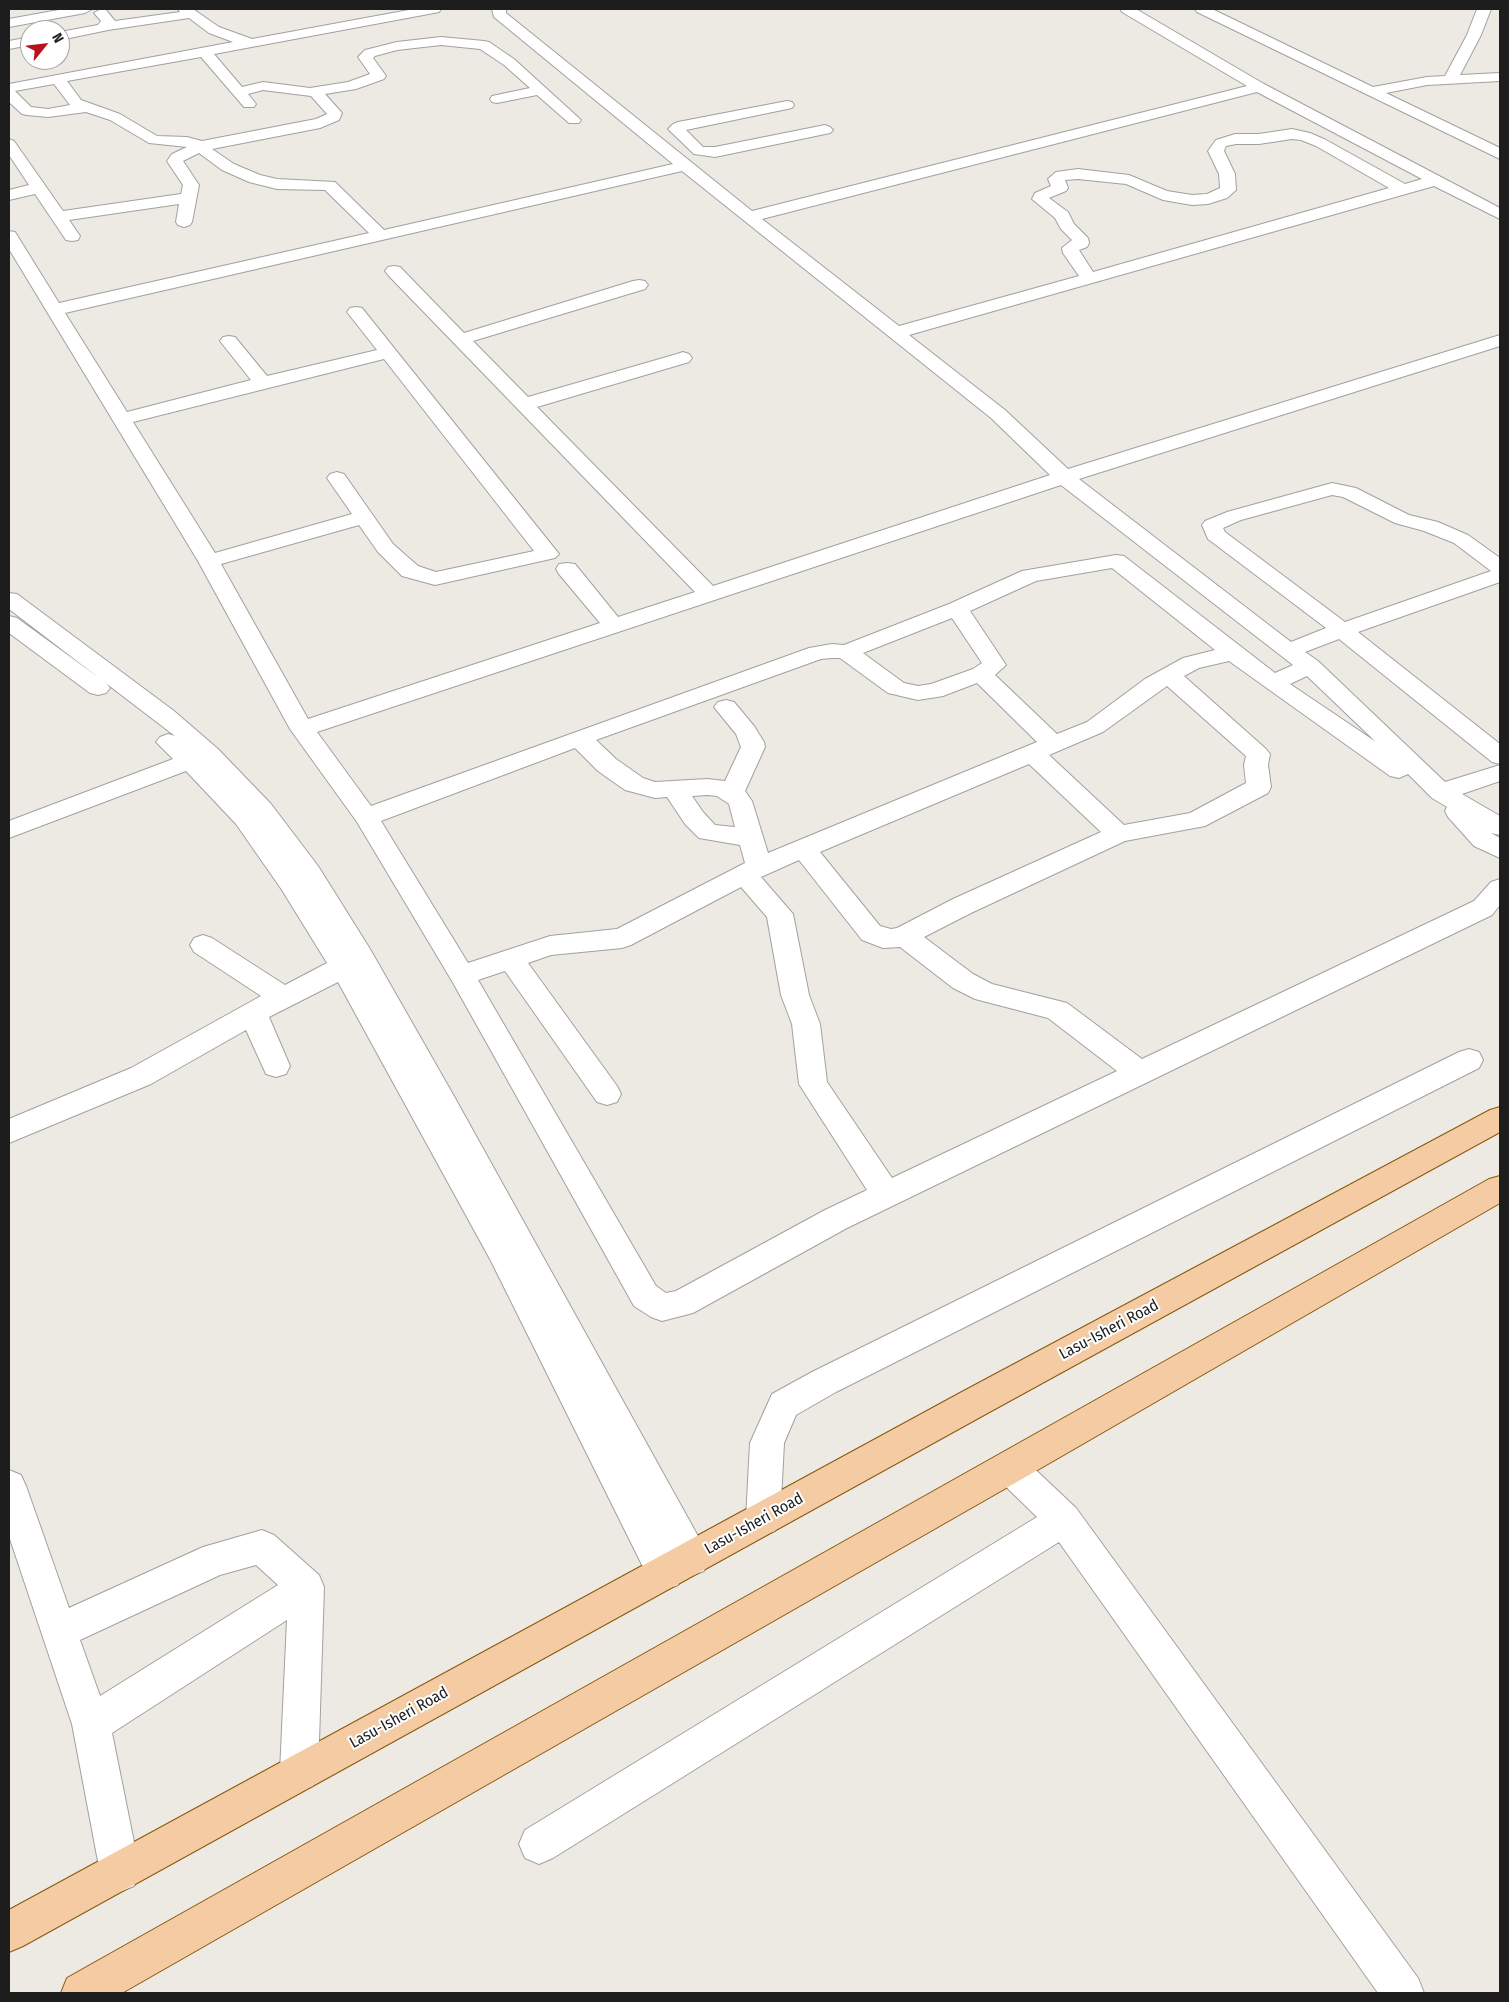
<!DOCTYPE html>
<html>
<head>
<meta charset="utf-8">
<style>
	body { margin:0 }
	#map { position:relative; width:1509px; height:2002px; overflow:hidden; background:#ede9e3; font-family:"Fira Sans Condensed",sans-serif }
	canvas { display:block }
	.frame { position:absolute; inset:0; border:10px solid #1d1d1d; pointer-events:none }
	.north { position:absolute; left:20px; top:20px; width:50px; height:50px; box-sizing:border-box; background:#fff; border:1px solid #a5a5a5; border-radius:50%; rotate:61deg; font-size:14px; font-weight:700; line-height:20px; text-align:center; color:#1d1d1d }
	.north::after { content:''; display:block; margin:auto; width:18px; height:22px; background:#b9111c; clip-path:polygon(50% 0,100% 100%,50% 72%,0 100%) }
</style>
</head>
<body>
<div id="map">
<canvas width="1509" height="2002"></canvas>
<div class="frame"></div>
<div class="north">N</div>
</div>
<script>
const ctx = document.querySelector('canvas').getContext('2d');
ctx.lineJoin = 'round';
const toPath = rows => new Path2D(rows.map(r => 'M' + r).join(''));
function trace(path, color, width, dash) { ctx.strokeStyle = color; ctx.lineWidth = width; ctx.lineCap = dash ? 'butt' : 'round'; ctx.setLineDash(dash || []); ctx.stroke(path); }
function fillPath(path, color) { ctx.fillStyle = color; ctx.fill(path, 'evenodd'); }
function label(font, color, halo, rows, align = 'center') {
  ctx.font = font + ' "Fira Sans Condensed",sans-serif'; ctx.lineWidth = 4; ctx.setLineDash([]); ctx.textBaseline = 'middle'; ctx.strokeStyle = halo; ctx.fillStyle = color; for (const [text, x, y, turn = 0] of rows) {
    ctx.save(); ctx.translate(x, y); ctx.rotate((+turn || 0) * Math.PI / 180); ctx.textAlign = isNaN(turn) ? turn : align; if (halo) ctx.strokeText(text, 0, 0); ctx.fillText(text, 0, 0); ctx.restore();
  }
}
const minor = toPath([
	[64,9,92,9,85,13,9,27,9,19,64,9],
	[101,9,106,10,115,21,180,12,178,9,193,9,219,27,252,39,414,9,441,9,439,12,434,13,214,54,242,87,263,82,310,88,348,82,370,74,358,57,365,50,397,42,441,37,484,41,489,42,514,59,581,120,579,123,569,123,537,95,497,103,492,102,490,99,492,96,530,88,504,65,480,49,441,45,397,50,375,56,373,58,386,76,384,79,356,89,325,94,342,113,339,120,320,128,212,149,234,164,260,175,277,179,335,182,384,230,673,164,494,17,492,9,506,9,506,13,752,211,1247,86,1122,12,1120,9,1136,9,1264,84,1500,208,1500,219,1434,186,909,335,1005,410,1068,469,1500,335,1500,346,1079,479,1291,642,1326,628,1208,539,1202,525,1205,521,1227,512,1332,483,1356,488,1409,515,1438,522,1468,535,1500,558,1500,582,1358,632,1500,744,1500,764,1492,762,1339,639,1305,652,1318,661,1445,782,1500,765,1500,781,1462,794,1500,816,1500,835,1491,833,1500,838,1500,858,1474,846,1448,817,1445,811,1447,807,1432,798,1408,774,1399,778,1390,776,1229,661,1199,668,1184,676,1266,749,1270,754,1268,765,1271,787,1268,793,1205,826,1125,841,971,913,924,937,973,974,992,984,1067,1003,1142,1059,1474,901,1491,882,1500,879,1500,905,1492,915,847,1228,693,1313,662,1321,651,1317,634,1306,452,981,357,822,290,729,198,561,9,249,9,231,15,232,59,303,369,233,325,190,277,189,249,182,222,170,199,153,183,161,199,185,192,222,190,225,184,227,178,225,176,222,179,204,69,220,80,236,78,240,72,241,66,240,35,194,9,200,9,190,29,185,9,155,9,139,14,141,63,211,181,194,183,185,167,161,172,154,187,147,149,143,110,120,86,112,48,117,27,115,22,114,9,102,9,84,233,42,209,33,189,18,108,30,60,40,60,32,98,25,101,21,94,13,101,9],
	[201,57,244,107,254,107,256,104,248,94,263,90,311,96,327,114,316,119,202,141,187,137,157,136,120,114,81,100,67,81,201,57],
	[54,84,70,105,48,109,31,107,15,91,54,84],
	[1257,92,1422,179,1405,184,1326,140,1310,133,1292,129,1259,134,1235,134,1216,140,1208,151,1219,174,1220,188,1207,194,1192,195,1167,191,1129,175,1078,169,1056,172,1048,179,1051,186,1035,193,1032,199,1055,218,1061,229,1072,240,1062,248,1063,253,1079,276,899,326,762,219,1257,92],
	[1292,139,1301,140,1316,146,1389,188,1093,272,1079,250,1087,247,1089,243,1088,238,1074,224,1068,212,1049,198,1066,191,1068,188,1065,180,1078,179,1126,184,1163,200,1192,205,1208,204,1227,198,1236,190,1235,174,1224,151,1226,146,1236,144,1259,144,1292,139],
	[682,171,991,418,1050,475,713,586,537,407,689,362,692,358,689,354,683,352,677,354,528,397,473,341,645,289,648,285,645,281,639,280,633,281,464,333,400,267,394,266,388,267,385,271,388,275,695,592,618,617,575,564,567,563,559,564,556,569,559,574,600,623,308,719,221,564,359,525,378,552,402,576,435,585,555,558,559,554,362,308,356,307,350,308,347,312,377,350,267,376,235,337,229,336,223,337,220,341,251,380,127,412,65,313,682,171],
	[384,359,534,551,436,572,418,566,393,544,344,474,337,472,330,474,327,478,352,514,215,553,133,422,384,359],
	[1061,485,1293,665,1275,673,1124,556,1116,555,1022,571,949,604,844,645,832,644,809,648,371,806,317,732,1061,485],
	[1332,495,1343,497,1395,523,1424,531,1454,543,1491,571,1345,622,1225,532,1223,528,1241,520,1332,495],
	[1112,568,1215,650,1183,658,1145,679,1087,722,1057,734,995,675,1006,665,970,611,1036,581,1112,568],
	[952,618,982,663,973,669,931,684,918,686,904,683,863,653,952,618],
	[832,658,840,658,888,693,918,700,943,696,977,683,1037,742,768,853,752,801,745,791,765,747,764,742,754,726,734,702,726,700,718,702,714,707,736,734,741,747,725,781,707,779,655,782,643,778,616,759,596,740,821,659,832,658],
	[1307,676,1376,742,1290,684,1307,676],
	[1167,686,1246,756,1244,765,1246,783,1190,813,1124,825,1049,755,1103,732,1167,686],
	[575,748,598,771,625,790,655,798,667,797,685,824,699,838,740,845,745,863,617,929,550,936,468,963,381,821,575,748],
	[1029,764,1101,832,953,899,897,928,891,929,880,926,820,852,1029,764],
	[707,795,717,796,729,804,735,827,715,825,703,812,692,796,707,795],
	[799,860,862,940,883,948,900,947,953,988,975,999,1048,1018,1117,1071,892,1178,827,1082,820,1024,809,995,793,914,761,877,799,860],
	[741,887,767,917,781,995,792,1024,799,1084,867,1190,825,1210,676,1291,666,1293,656,1286,478,980,505,971,597,1102,607,1105,617,1102,621,1094,617,1086,528,963,551,955,622,948,631,945,741,887],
	[1195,9,1212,9,1373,87,1427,77,1445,76,1467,35,1477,9,1491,9,1481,35,1460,75,1500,73,1500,81,1427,85,1386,93,1500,148,1500,159,1197,12,1195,9],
	[30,37,30,45,9,49,9,41,30,37],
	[787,101,792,102,794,105,792,108,686,130,703,147,715,147,825,125,830,127,833,130,830,133,715,157,694,154,668,129,673,124,678,122,787,101],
	[9,593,17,594,174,711,218,749,271,804,318,866,370,949,455,1098,704,1547,709,1559,704,1571,691,1576,683,1573,678,1585,665,1590,652,1585,491,1261,338,982,269,1017,290,1066,286,1074,276,1077,266,1074,246,1030,151,1084,9,1143,9,1119,131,1068,261,996,194,952,190,945,194,938,203,935,212,938,285,985,327,963,282,890,236,824,186,771,9,838,9,821,173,759,156,742,160,737,168,734,175,736,9,609,9,593],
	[9,616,17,618,106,683,110,688,106,693,98,695,90,693,9,633,9,616],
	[1469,1049,1479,1052,1483,1060,1479,1068,836,1392,796,1415,784,1443,780,1519,775,1531,763,1535,751,1531,746,1519,750,1443,772,1394,812,1372,1459,1052,1469,1049],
	[1010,1452,1022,1457,1076,1508,1418,1978,1424,1993,1378,1993,1059,1542,553,1858,539,1864,525,1858,519,1844,525,1830,1037,1517,998,1479,993,1468,998,1457,1010,1452],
	[9,1470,21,1475,26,1486,69,1608,203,1547,262,1530,274,1535,319,1575,324,1587,318,1772,313,1786,299,1791,285,1786,280,1772,287,1620,112,1733,140,1872,134,1886,120,1892,106,1886,100,1872,72,1724,9,1536,9,1470],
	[256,1565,278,1585,100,1696,80,1640,220,1575,256,1565]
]);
const major = toPath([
	[1500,1107,1500,1132,984,1415,23,1946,9,1952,9,1910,960,1393,1490,1110,1500,1107],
	[1500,1176,1500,1203,1022,1479,122,1993,61,1993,67,1978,1489,1179,1500,1176]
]);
trace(minor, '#a1a1a1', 2);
trace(major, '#89570c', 2);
fillPath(minor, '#fff');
fillPath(major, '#f4cba2');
label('16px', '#1d1d1d', '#fff', [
	["Lasu-Isheri Road",1109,1330,-28],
	["Lasu-Isheri Road",754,1524,-29],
	["Lasu-Isheri Road",399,1718,-29]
]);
</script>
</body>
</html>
